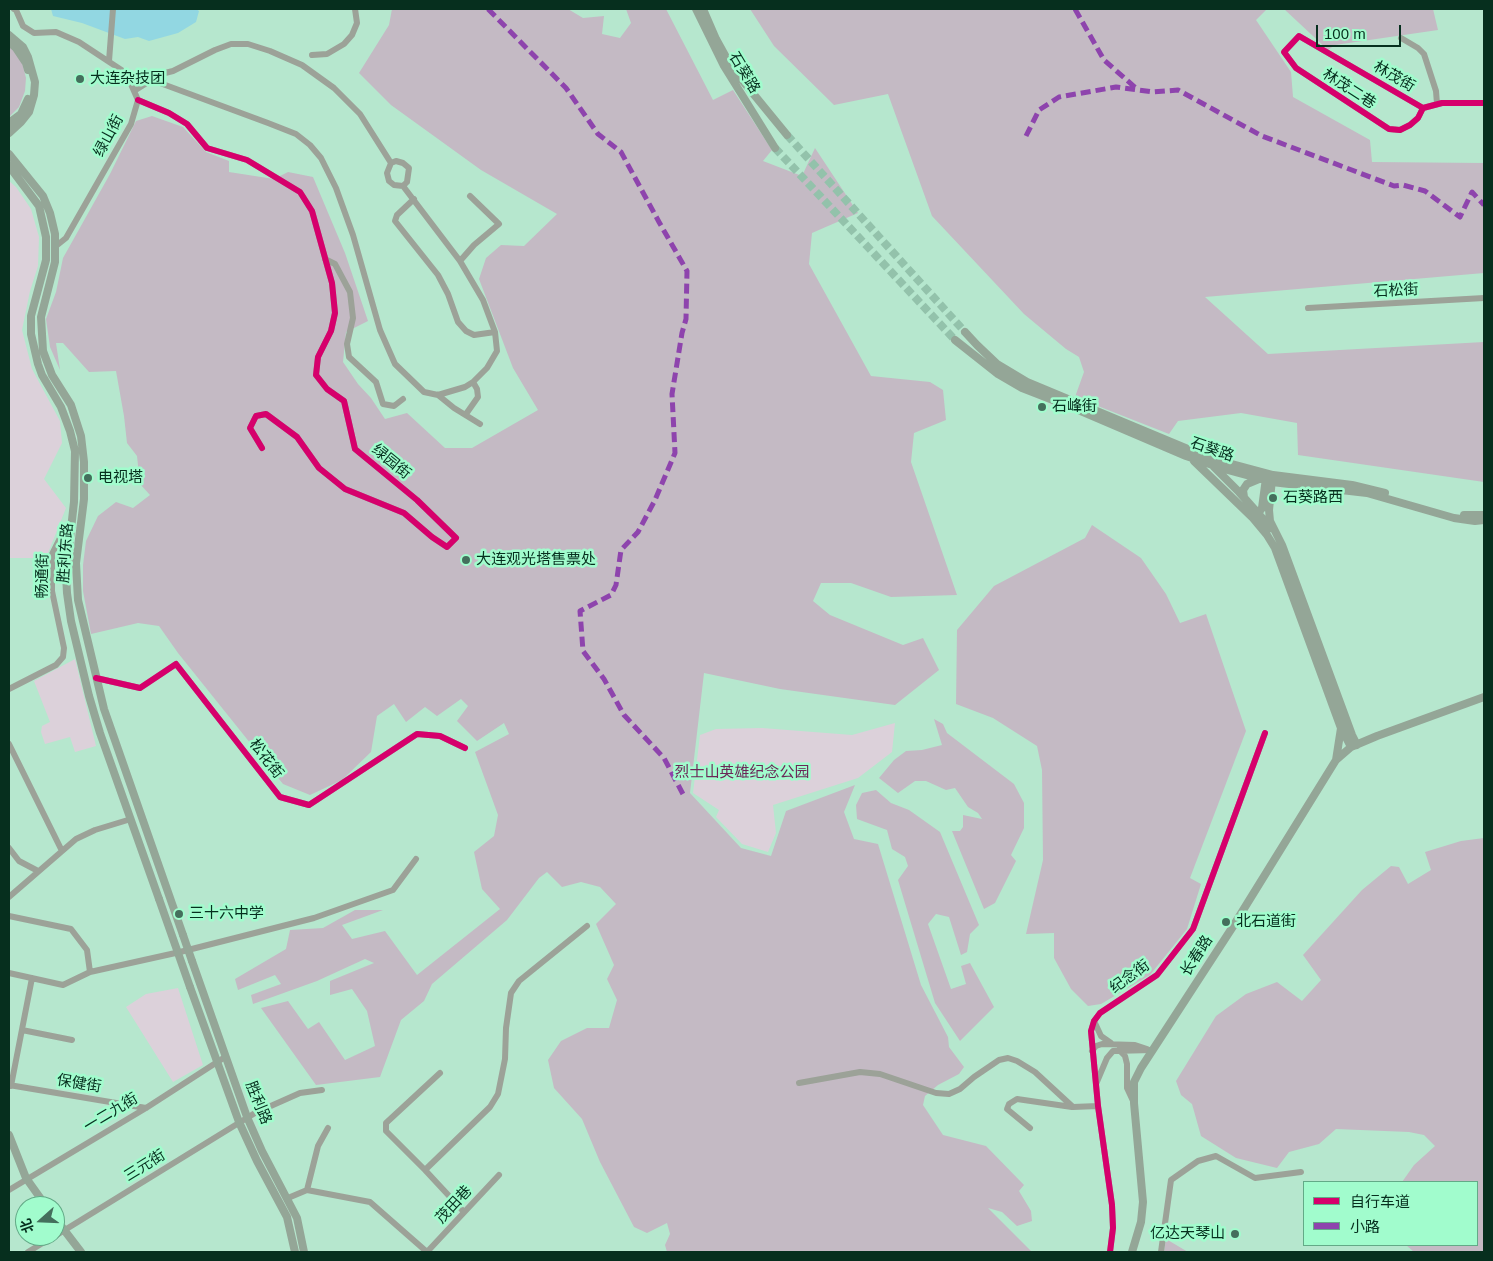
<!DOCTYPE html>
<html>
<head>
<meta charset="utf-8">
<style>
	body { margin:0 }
	#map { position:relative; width:1493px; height:1261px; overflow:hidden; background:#b6e7ce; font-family:Helvetica,"Noto Sans SC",sans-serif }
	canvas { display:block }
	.frame { position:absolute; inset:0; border:10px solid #062f1e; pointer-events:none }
	.legend { position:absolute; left:1303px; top:1181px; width:175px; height:65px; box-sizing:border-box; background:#a1fccd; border:1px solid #63aa87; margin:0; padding:6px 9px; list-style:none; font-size:15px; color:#062f1e }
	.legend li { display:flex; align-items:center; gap:10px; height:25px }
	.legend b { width:25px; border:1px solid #63aa87 }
	.north { position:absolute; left:15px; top:1196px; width:50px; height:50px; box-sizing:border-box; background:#a1fccd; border:1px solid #63aa87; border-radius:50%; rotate:250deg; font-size:14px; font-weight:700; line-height:20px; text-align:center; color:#062f1e }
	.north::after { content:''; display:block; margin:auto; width:18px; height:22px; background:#446f5c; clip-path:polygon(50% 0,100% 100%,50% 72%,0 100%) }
	.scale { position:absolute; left:1316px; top:25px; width:85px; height:22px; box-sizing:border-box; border:2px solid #062f1e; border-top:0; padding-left:6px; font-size:15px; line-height:18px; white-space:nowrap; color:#062f1e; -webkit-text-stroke:4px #a1fccd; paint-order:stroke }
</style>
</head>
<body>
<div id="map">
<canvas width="1493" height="1261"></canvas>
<div class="frame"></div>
<ul class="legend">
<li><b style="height:6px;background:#d6006c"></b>自行车道</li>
<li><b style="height:6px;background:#8e44ad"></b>小路</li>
</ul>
<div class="north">北</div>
<div class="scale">100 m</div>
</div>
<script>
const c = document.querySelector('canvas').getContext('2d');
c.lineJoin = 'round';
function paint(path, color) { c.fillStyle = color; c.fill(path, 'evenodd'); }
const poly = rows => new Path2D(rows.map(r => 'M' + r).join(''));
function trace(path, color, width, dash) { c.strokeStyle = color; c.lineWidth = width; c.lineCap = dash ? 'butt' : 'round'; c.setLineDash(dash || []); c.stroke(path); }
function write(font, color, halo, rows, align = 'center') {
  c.font = font + ' Helvetica,"Noto Sans SC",sans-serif'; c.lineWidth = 5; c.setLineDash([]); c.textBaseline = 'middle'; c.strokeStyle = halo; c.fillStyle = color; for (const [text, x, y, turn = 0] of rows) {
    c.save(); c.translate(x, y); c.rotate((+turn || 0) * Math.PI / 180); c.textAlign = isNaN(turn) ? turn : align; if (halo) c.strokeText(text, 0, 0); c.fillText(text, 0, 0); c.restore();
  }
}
const green = poly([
	[9,181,16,187,31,209,39,237,38,266,30,291,22,330,32,369,60,421,62,443,44,479,66,508,46,558,9,558],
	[75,659,96,746,75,752,70,737,45,744,41,732,42,726,50,722,34,681],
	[895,723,892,752,858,778,773,805,776,833,768,852,742,844,716,817,719,810,693,793,700,735,716,729,762,728,852,735],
	[178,988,203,1065,173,1082,126,1007,146,994]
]);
const forest = poly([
	[392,9,568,9,583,18,604,16,602,34,620,38,631,23,626,9,666,9,713,100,733,90,772,150,763,161,802,176,815,148,858,213,812,233,809,264,871,376,930,382,943,390,946,420,914,433,911,462,957,595,891,597,851,583,821,583,813,601,830,615,903,645,923,638,939,670,895,705,780,689,704,673,690,793,741,848,771,856,786,811,855,785,844,812,854,839,878,844,921,985,948,1037,949,1047,964,1067,959,1074,938,1085,925,1096,923,1105,943,1135,986,1146,1024,1185,1019,1191,1031,1211,1032,1221,1017,1226,1002,1212,988,1208,1032,1252,667,1252,665,1245,670,1234,667,1223,647,1233,634,1227,600,1162,582,1119,554,1088,548,1060,561,1041,587,1028,609,1028,617,1000,607,979,614,965,596,924,616,904,600,887,581,882,562,887,547,872,539,878,507,920,432,984,424,1001,401,1020,380,1077,316,1085,261,1008,288,1001,308,1029,319,1022,345,1060,375,1046,367,1011,352,989,330,995,330,981,374,963,365,959,317,981,253,1004,251,995,281,984,275,975,238,990,235,979,286,949,290,930,323,928,355,910,383,910,342,925,352,939,385,931,417,975,500,909,482,889,474,852,494,836,498,815,475,752,509,734,504,723,477,741,457,721,468,706,461,699,437,716,425,707,406,722,394,704,377,716,371,752,342,780,310,795,283,784,178,653,159,626,138,623,91,634,83,591,83,565,86,541,98,516,116,502,133,508,150,495,140,484,137,456,127,443,124,416,116,371,89,372,63,343,56,343,60,370,50,347,46,319,56,292,63,258,110,174,136,121,152,116,183,127,206,152,229,161,229,172,274,179,288,172,313,177,345,253,368,321,346,332,343,362,358,384,371,398,385,419,407,413,445,448,472,448,538,410,513,368,479,279,486,258,501,245,524,246,557,214,481,170,391,105,359,73,389,25],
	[750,9,1267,9,1256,20,1291,72,1293,97,1370,140,1372,162,1484,163,1484,273,1205,297,1268,354,1484,342,1484,482,1298,455,1297,423,1241,413,1178,421,1169,434,1075,397,1084,372,1079,357,1066,349,1024,314,932,216,888,94,834,105,774,46],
	[1284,9,1433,9,1438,30,1335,45,1328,50],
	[9,46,16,52,22,62,26,78,25,91,19,107,9,117],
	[1092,525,1141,558,1166,594,1180,623,1206,614,1246,731,1190,878,1201,884,1187,929,1150,975,1101,1004,1088,1006,1071,989,1054,958,1054,933,1026,934,1043,860,1042,770,1037,746,993,718,956,704,957,630,994,586,1085,538],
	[934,719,943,724,947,733,1014,784,1024,803,1024,828,1011,855,1016,861,995,903,984,909,952,831,960,831,963,827,963,815,982,819,978,813,968,807,955,788,946,790,926,781,915,781,898,793,879,778,894,760,906,751,922,750,942,745],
	[876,790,891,803,909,810,940,832,979,925,970,934,967,952,961,955,949,917,936,914,928,924,951,989,966,984,961,966,970,963,994,1007,960,1041,935,1003,898,880,908,866,905,857,892,849,887,830,857,819,856,805,862,793],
	[1484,838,1484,1252,1414,1252,1406,1245,1477,1245,1477,1182,1402,1182,1414,1165,1435,1146,1424,1135,1409,1132,1336,1129,1319,1144,1289,1152,1277,1168,1236,1158,1201,1136,1192,1104,1181,1095,1176,1081,1216,1016,1246,994,1277,982,1302,1001,1321,980,1303,955,1362,890,1391,866,1399,867,1408,884,1431,870,1425,852,1461,841],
	[1166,1239,1188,1252,1164,1252]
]);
const water = poly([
	[51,9,196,9,199,11,196,22,178,33,149,41,138,37,125,39,82,23,53,16]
]);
const majorTunnel = poly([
	[787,135,965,332],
	[775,148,955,340]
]);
const minor = poly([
	[14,9,16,10,23,26,34,33,56,32,79,42,126,73,138,100,131,124,66,238,56,246],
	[1401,38,1418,48,1424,54,1436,91,1437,104],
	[312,55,327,54,344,44,352,35,357,23,355,9],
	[109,61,113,9],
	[149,81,160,83,268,123,296,134,310,145,321,158,336,188,353,235,380,330,395,364,424,392,438,395,465,387,473,382,487,368,497,351,495,332,483,300,460,261,403,186,394,185,389,181,387,173,391,163,396,161,403,163,409,168,407,182,403,186],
	[134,91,161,74,173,71,215,50,231,44,248,44,270,51,302,65,334,88,360,114,391,163],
	[138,100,169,113,187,124,207,148,247,160,300,192,312,211,332,283,335,313,331,331,318,357,316,375,327,389,344,401,355,449,417,500,456,538,447,547,432,537,404,513,345,489,319,468,297,437,266,414,256,416,250,428,262,448],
	[1423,108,1418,118,1410,125,1400,130,1389,129,1296,68,1284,52,1299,36,1423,108,1442,103,1484,103],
	[414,199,397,215,395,221,438,275,448,294,458,322,466,331,474,335,495,332],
	[325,259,335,264,350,292,353,318,347,344,349,357,376,382,383,404,394,406,403,399],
	[460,261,474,245,499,224,470,196],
	[1308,308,1484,298],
	[438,395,454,408,480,424],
	[466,414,478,397,477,389,473,382],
	[96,678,140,688,176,664,280,797,309,805,417,734,440,736,465,748],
	[9,689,56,665,63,657,64,648,52,591,52,554,61,536,70,526],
	[9,744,62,851],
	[9,848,19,861,38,871],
	[9,897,76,839,95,830,131,819],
	[9,916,71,929,87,950,90,972],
	[9,973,63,985,90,972,180,952,314,918,393,890,416,859],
	[1094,1021,1101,1036,1111,1043],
	[22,1030,72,1040],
	[1119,1050,1125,1056,1127,1064,1127,1088,1134,1103],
	[1092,1051,1096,1046,1102,1044,1135,1045,1147,1049],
	[440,1073,386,1123,386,1131,425,1170,464,1212],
	[799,1083,860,1072,880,1074,936,1093,949,1094,960,1089,974,1077,999,1060,1008,1058,1017,1061,1035,1072,1073,1107,1098,1106],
	[1096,1084,1107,1058,1113,1051,1152,1050],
	[9,1085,146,1108],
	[11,1086,32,978],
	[1030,1128,1007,1109,1009,1104,1017,1099,1072,1107],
	[425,1170,490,1107,498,1094,505,1059,506,1028,511,993,519,981,587,926],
	[9,1190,146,1108,225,1057],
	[307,1190,318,1146,328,1128],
	[288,1198,307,1190,370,1202,427,1252],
	[55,1236,255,1113,300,1093,322,1090],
	[28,1252,54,1236],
	[427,1252,499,1175],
	[1110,1252,1113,1228,1112,1205,1098,1106,1091,1031,1094,1021,1100,1013,1157,975,1193,929,1265,733],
	[1161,1252,1171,1180,1198,1161,1216,1156,1255,1178,1301,1172]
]);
const major = poly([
	[696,9,724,66,775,148],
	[703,9,716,39,727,59,742,80,787,135],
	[9,35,23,47,28,57,35,82,34,95,29,112,21,122,9,133],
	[9,42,16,48,26,63,28,70],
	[9,123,21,114,28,99],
	[9,154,43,196,50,213,55,234,55,262,41,317,43,351,52,375,71,405,81,436,84,462,84,499,76,563,78,600,104,709,183,935],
	[9,166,39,206,46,237,46,260,31,316,31,334,38,364,42,375,61,407,70,431,75,451,74,502,66,574,67,593,71,621,89,696,100,733,159,899],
	[965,332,977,345,997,364,1027,382,1195,452,1217,460,1273,475,1352,485,1385,493],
	[955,340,998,374,1022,388,1076,409,1186,456,1224,469,1272,482,1367,493,1454,518,1475,521,1484,520],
	[1194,461,1252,517,1267,535,1275,548,1341,728,1351,747],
	[1214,467,1239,492,1271,528],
	[1272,479,1269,510,1270,521,1282,545,1352,735,1357,745],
	[1244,497,1243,490,1247,484,1259,479],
	[1257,512,1259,512,1262,508,1266,478],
	[1464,515,1484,515],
	[1336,760,1341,728],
	[192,961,247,1117,262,1151,297,1218,304,1252],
	[190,987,239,1122,257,1161,287,1217,295,1252],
	[9,1135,26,1178,46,1206],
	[55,1218,81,1252],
	[1132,1252,1141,1222,1143,1202,1134,1103,1134,1082,1141,1068,1232,928,1336,760,1351,747,1377,736,1484,697]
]);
const majorBridge = poly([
	[159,899,190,987],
	[183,935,192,961]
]);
const quiet = poly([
	[488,9,566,88,598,134,621,152,659,222,687,271,686,319,682,333,672,394,675,453,655,500,638,532,621,550,616,585,611,595,580,611,583,651,604,679,624,715,664,758,685,798],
	[1075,9,1104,60,1138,90],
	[1026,136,1039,110,1059,97,1116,87,1153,92,1178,90,1262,136,1394,186,1403,185,1425,191,1460,217,1472,192,1484,205]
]);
const cycleway = poly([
	[138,100,169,113,187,124,207,148,247,160,300,192,312,211,332,283,335,313,331,331,318,357,316,375,327,389,344,401,355,449,417,500,456,538,447,547,432,537,404,513,345,489,319,468,297,437,266,414,256,416,250,428,262,448],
	[1423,108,1418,118,1410,125,1400,130,1389,129,1296,68,1284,52,1299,36,1423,108,1442,103,1484,103],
	[96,678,140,688,176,664,280,797,309,805,417,734,440,736,465,748],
	[1110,1252,1113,1228,1112,1205,1098,1106,1091,1031,1094,1021,1100,1013,1157,975,1193,929,1265,733]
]);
const markers = [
	[80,79,5,"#446f5c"],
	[1042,407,5,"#446f5c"],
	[88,478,5,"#446f5c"],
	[1273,498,5,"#446f5c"],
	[466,560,5,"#446f5c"],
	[179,914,5,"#446f5c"],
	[1226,922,5,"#446f5c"],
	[1235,1234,5,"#446f5c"]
];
const streetNames = [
	["石葵路",744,73,59],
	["林茂街",1394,77,30],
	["林茂二巷",1349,89,33],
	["绿山街",109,136,-62],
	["石松街",1396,291,-3],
	["石葵路",1212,450,19],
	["绿园街",391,462,39],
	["胜利东路",66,553,-86],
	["畅通街",43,576,-89],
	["松花街",266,759,52],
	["长春路",1197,956,-57],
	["纪念街",1130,977,-36],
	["保健街",79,1084,9],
	["胜利路",258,1103,68],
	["一二九街",111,1113,-31],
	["三元街",145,1166,-32],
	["茂田巷",454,1205,-47]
];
const poiNames = [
	["大连杂技团",90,79],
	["石峰街",1052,407],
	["电视塔",98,478],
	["石葵路西",1283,498],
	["大连观光塔售票处",476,560],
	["三十六中学",189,914],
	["北石道街",1236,922],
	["亿达天琴山",1225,1234,"right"]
];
const parkNames = [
	["烈士山英雄纪念公园",742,773]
];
paint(green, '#dcd1da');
paint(forest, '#c4bac4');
paint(water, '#92d7e2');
trace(majorTunnel, '#93c2ab', 8, [8, 4]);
trace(minor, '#9ca298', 6);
trace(major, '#94a697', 8);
trace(majorBridge, '#94a697', 8);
trace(quiet, '#8e44ad', 5, [10, 5]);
trace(cycleway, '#d6006c', 6);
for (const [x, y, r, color] of markers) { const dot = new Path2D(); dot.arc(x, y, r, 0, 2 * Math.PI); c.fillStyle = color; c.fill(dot); trace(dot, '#a1fccd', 2); }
write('15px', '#062f1e', '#a1fccd', streetNames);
write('15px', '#062f1e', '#a1fccd', poiNames, 'left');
write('15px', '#6b2757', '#a1fccd', parkNames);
</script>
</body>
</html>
